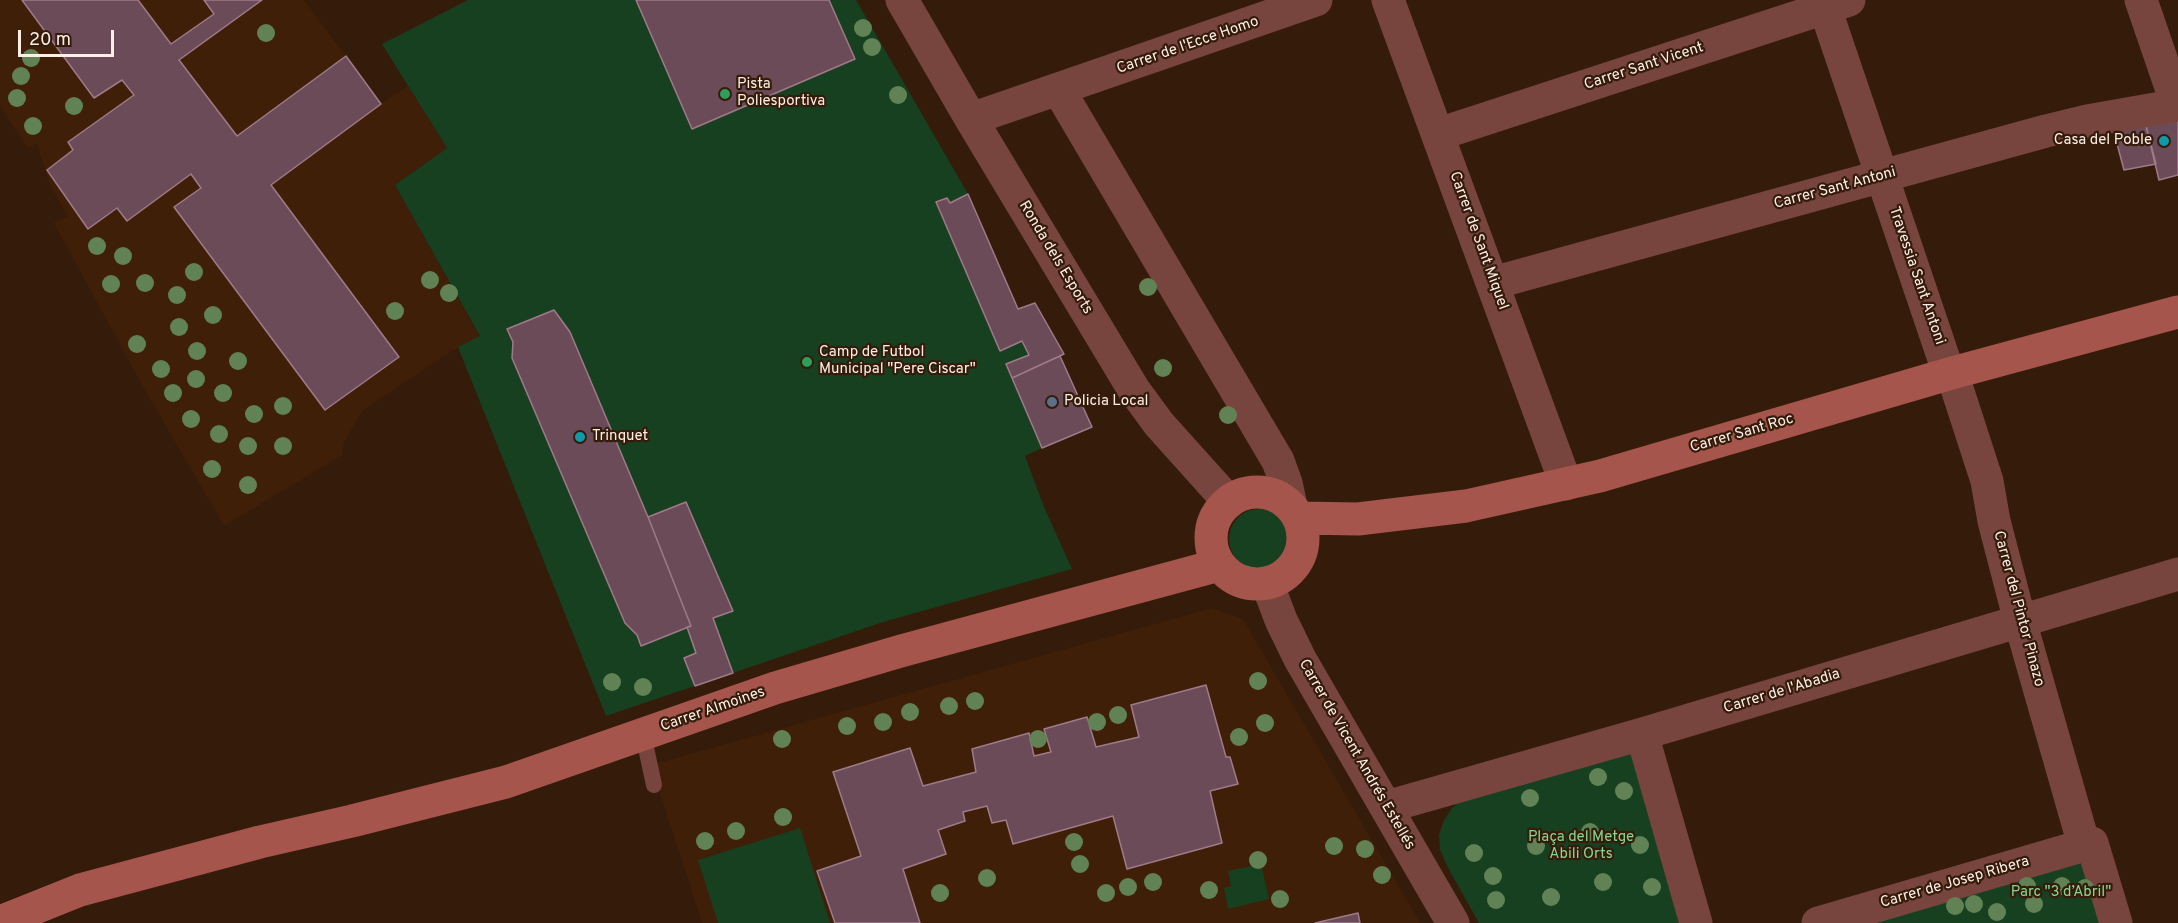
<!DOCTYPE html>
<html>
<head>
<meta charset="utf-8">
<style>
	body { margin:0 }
	#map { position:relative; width:2178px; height:923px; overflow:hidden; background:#351b0a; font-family:Overpass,sans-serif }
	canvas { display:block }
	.scale { position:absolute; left:18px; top:30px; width:96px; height:27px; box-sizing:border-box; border:3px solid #fdeee6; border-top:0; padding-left:8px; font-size:18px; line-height:21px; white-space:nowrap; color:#fdeee6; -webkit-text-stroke:4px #351b0a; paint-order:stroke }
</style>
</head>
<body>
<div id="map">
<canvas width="2178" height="923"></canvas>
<div class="scale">20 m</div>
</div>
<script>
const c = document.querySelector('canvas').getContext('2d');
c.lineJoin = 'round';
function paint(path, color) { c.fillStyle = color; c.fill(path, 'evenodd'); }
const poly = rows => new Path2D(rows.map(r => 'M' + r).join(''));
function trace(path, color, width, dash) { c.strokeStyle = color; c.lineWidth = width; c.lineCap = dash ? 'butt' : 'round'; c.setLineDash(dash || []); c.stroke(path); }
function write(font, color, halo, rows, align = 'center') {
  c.font = font + ' Overpass,sans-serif'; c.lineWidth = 4.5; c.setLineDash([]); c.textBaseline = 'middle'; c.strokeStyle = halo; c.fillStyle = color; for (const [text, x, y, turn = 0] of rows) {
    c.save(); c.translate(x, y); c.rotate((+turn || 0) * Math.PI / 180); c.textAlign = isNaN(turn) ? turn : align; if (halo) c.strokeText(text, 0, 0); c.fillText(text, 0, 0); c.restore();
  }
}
const built = poly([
	[0,0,304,0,381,103,408,86,447,148,395,185,480,337,458,347,363,410,344,442,342,455,224,526,137,376,54,223,68,216,49,183,37,143,28,148,0,106],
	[1212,608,1243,619,1420,923,702,923,651,765]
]);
const green = poly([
	[468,0,856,0,968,194,1018,309,1035,303,1064,354,1012,378,1042,448,1025,456,1044,507,1072,569,883,622,606,716,458,347,480,336,395,185,447,148,382,44],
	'1229 539a30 30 0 1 1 60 0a30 30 0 1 1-60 0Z',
	[1635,751,1685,923,1479,923,1447,866,1440,849,1439,835,1444,820,1453,807,1462,800],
	[800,828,830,923,718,923,698,860],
	[2085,854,2103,923,1864,923],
	[1261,864,1269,899,1228,909,1224,888,1231,886,1228,871]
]);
const building = poly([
	[22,0,138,0,171,44,214,14,204,0,262,0,179,60,237,136,346,56,381,104,271,185,399,357,325,410,174,207,201,188,191,174,127,221,117,208,88,229,47,170,73,150,68,142,134,95,122,80,94,98,22,0],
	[636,0,829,0,855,59,692,129,636,0],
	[2178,115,2178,175,2159,180,2144,118,2178,115],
	[2144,118,2156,164,2124,170,2112,125,2144,118],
	[968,194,1018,309,1035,303,1064,354,1012,378,1006,364,1029,355,1022,341,1000,351,936,202,947,198,950,203,968,194],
	[554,310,570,332,648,517,691,626,641,646,637,635,625,623,512,358,513,342,507,329,554,310],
	[1060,356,1092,427,1042,448,1012,378,1060,356],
	[686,502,733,611,713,618,733,673,695,686,684,658,696,653,687,627,691,626,648,517,686,502],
	[1206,685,1226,757,1230,757,1238,784,1210,791,1222,843,1127,869,1113,816,1013,844,1006,820,992,823,987,806,963,812,965,821,938,830,946,854,903,869,920,923,835,923,817,871,861,856,833,772,910,748,923,786,976,772,972,749,1029,733,1034,756,1051,752,1044,729,1087,717,1096,747,1139,737,1131,705,1206,685],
	[1358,913,1360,923,1315,923,1358,913]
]);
const lane = poly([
	[643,734,654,785]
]);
const street = poly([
	[902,0,971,119,1134,390,1159,424,1229,502],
	[1388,0,1566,484],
	[2141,0,2177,105],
	[1825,8,1949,374],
	[1059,90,1278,461,1286,483,1291,506],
	[971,119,1316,0],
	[1439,134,1849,0],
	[1493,283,2046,131,2087,121,2178,105],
	[1952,373,1987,481,1994,521,2020,621,2084,845],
	[1267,583,1281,620,1300,659,1453,923],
	[1642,734,1696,923],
	[1386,807,1642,734,2178,574],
	[1818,923,2092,843,2116,923]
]);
const secondary = poly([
	'1211 538a46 46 0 1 1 92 0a46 46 0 1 1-92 0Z',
	[1300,518,1358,519,1466,506,1600,476,1952,373,2178,312],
	[0,922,80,890,260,842,352,821,506,782,775,688,901,651,1219,565]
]);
const trees = [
	[863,28],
	[266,33],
	[872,47],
	[31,58],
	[21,76],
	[898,95],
	[17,98],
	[74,106],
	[33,126],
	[97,246],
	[123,256],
	[194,272],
	[430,280],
	[145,283],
	[111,284],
	[1148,287],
	[449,293],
	[177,295],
	[395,311],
	[213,315],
	[179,327],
	[137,344],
	[197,351],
	[238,361],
	[1163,368],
	[161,369],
	[196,379],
	[173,393],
	[223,393],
	[283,406],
	[254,414],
	[1228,415],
	[191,419],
	[219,434],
	[248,446],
	[283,446],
	[212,469],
	[248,485],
	[1258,681],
	[612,682],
	[643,687],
	[975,701],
	[949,706],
	[910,712],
	[1118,715],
	[883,722],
	[1097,722],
	[1265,723],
	[847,726],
	[1239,737],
	[782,739],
	[1038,739],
	[1598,777],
	[1624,791],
	[1530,798],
	[783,817],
	[736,831],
	[1590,832],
	[705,841],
	[1074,842],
	[1640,845],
	[1334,846],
	[1536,846],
	[1365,849],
	[1474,853],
	[1258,860],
	[1080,864],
	[1382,875],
	[1493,876],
	[987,878],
	[1153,882],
	[1603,882],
	[2027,886],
	[2062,886],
	[1128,887],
	[1652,887],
	[2085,888],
	[1209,890],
	[940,893],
	[1106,893],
	[1551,897],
	[1280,899],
	[1496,900],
	[1974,904],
	[2034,904],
	[1955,906],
	[1997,912]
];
const markers = [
	[725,94,6,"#2e9e5b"],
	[2164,141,6,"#0f9aa8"],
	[807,362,6,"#2e9e5b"],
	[1052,402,6,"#5c6f8a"],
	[580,437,6,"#0f9aa8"]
];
const streetNames = [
	["Carrer de l'Ecce Homo",1188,46,-19],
	["Carrer Sant Vicent",1644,67,-18],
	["Carrer Sant Antoni",1835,189,-15],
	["Carrer de Sant Miquel",1478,241,70],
	["Ronda dels Esports",1055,258,59],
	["Travessia Sant Antoni",1916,276,71],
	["Carrer Sant Roc",1742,434,-16],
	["Carrer del Pintor Pinazo",2018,609,75],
	["Carrer de l'Abadia",1782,692,-17],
	["Carrer Almoines",713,710,-19],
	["Carrer de Vicent Andrés Estellés",1356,755,60],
	["Carrer de Josep Ribera",1955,883,-16]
];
const poiNames = [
	["Pista",737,85],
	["Poliesportiva",737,102],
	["Casa del Poble",2152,141,"right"],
	["Camp de Futbol",819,353],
	["Municipal \"Pere Ciscar\"",819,370],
	["Policia Local",1064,402],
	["Trinquet",592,437]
];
const parkNames = [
	["Plaça del Metge",1581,838],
	["Abili Orts",1581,855],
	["Parc \"3 d’Abril\"",2061,893]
];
paint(built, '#3f1f08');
paint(green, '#174020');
paint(building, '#6c4b59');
trace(building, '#9f7a89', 1.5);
trace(lane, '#77453d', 16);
trace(street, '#77453d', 33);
trace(secondary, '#a5554b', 33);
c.fillStyle = '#608255';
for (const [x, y] of trees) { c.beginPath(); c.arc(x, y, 9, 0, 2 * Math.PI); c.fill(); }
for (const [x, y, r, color] of markers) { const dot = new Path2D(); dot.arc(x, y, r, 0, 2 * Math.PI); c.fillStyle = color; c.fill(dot); trace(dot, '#351b0a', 2); }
write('15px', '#fdeee6', '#351b0a', streetNames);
write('15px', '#fdeee6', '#351b0a', poiNames, 'left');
write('15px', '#84d792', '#351b0a', parkNames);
</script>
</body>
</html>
